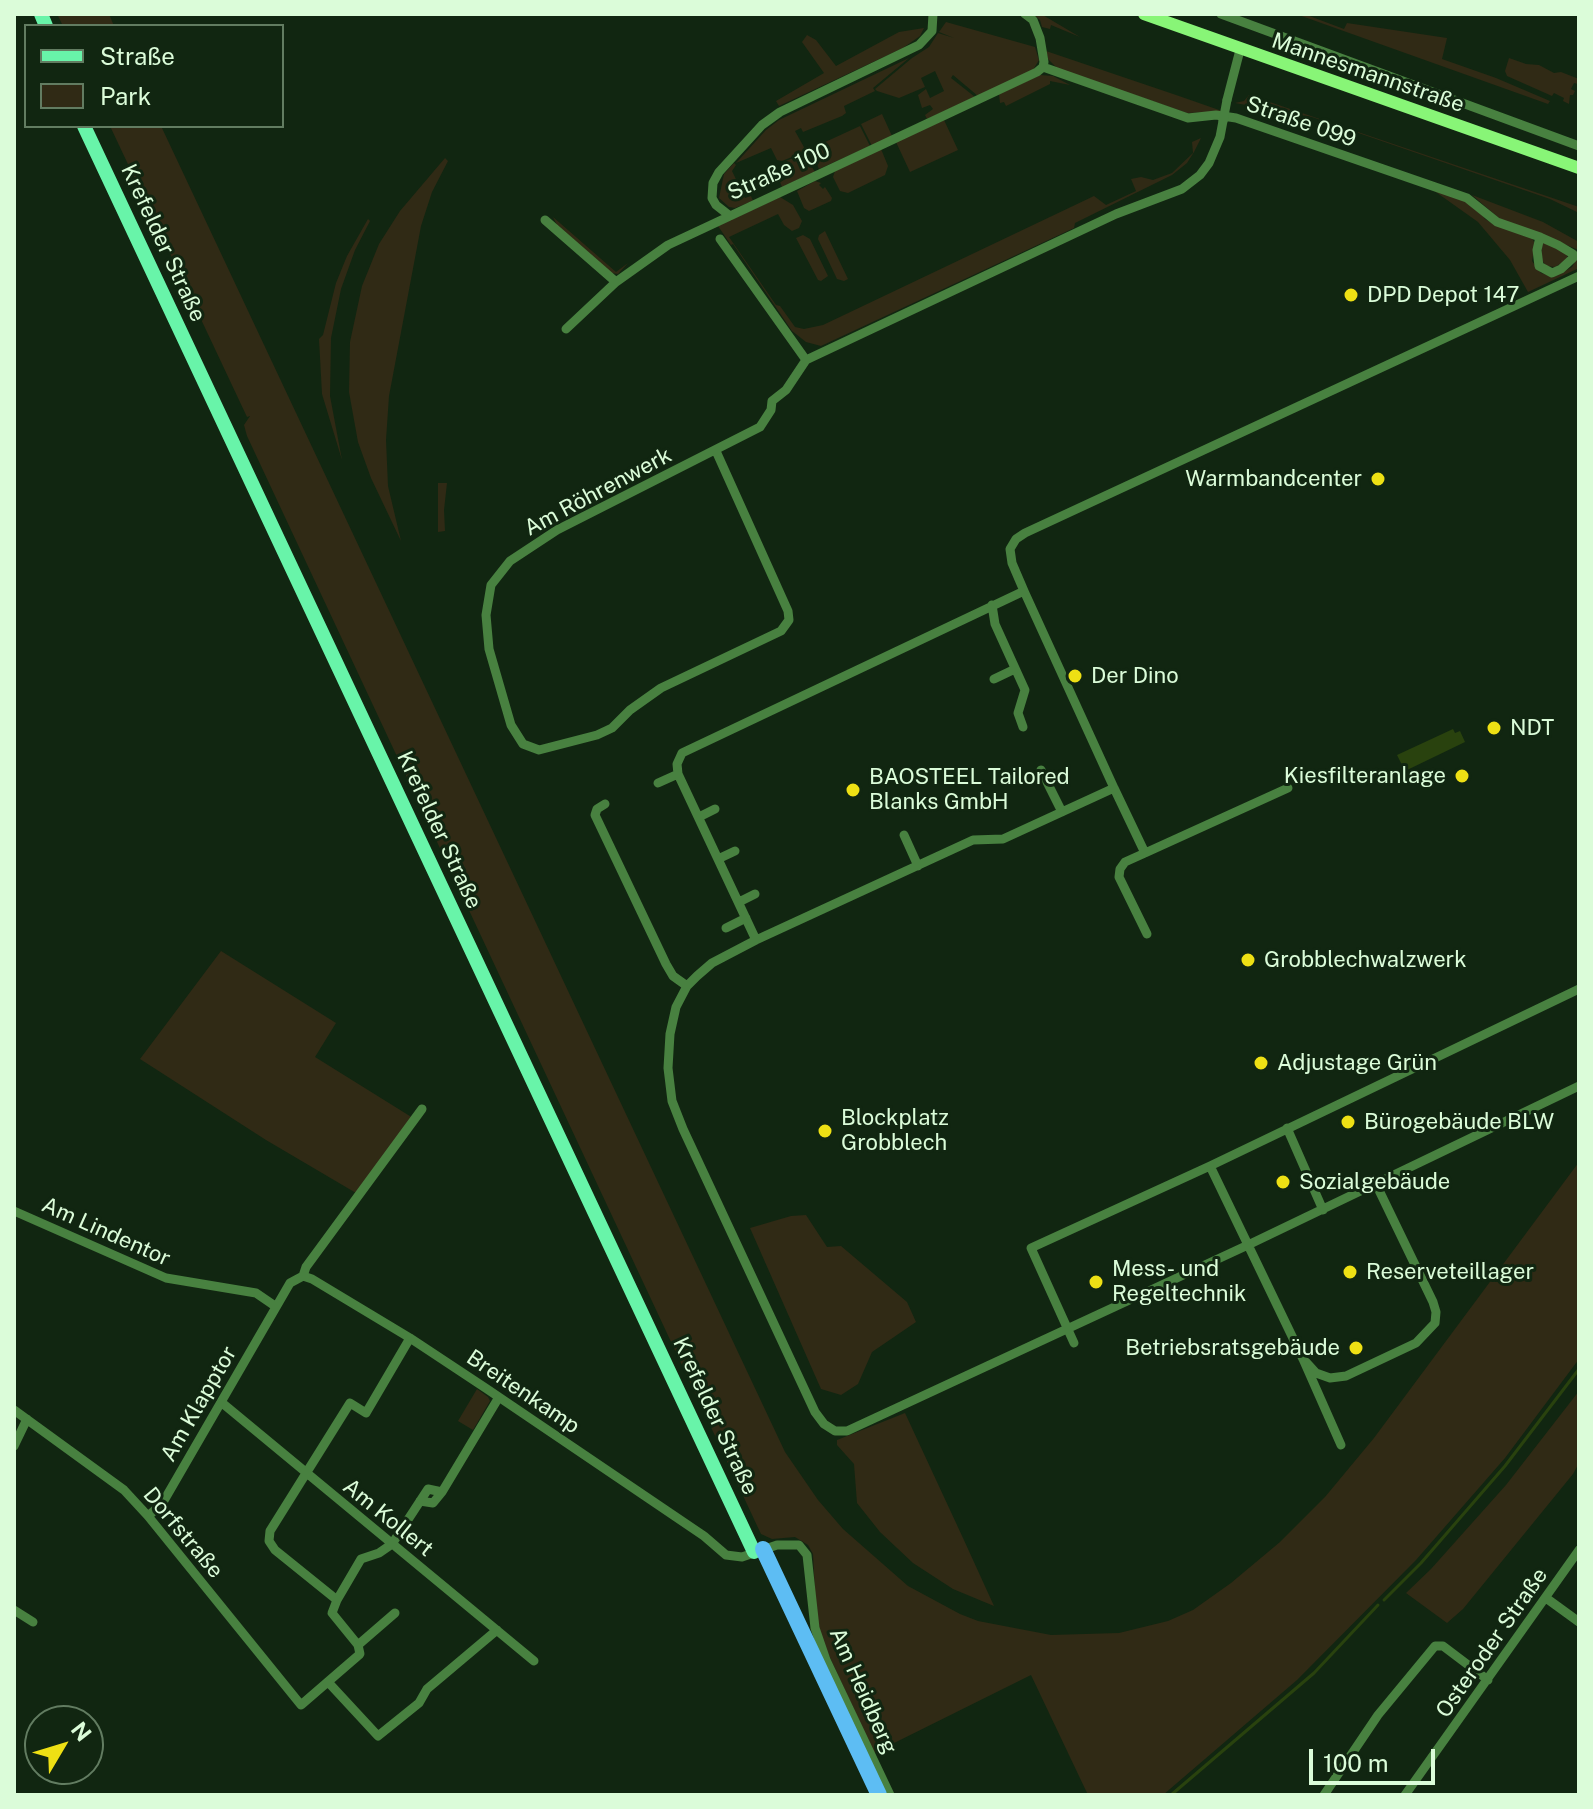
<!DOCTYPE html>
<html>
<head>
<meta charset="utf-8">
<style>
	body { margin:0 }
	#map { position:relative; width:1593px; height:1809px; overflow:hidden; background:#112611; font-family:"Public Sans",sans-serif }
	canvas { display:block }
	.frame { position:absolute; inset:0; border:16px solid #dbfcd9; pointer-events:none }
	.legend { position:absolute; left:24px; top:24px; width:260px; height:104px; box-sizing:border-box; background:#112611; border:2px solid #627c61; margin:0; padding:10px 14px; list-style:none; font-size:24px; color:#dbfcd9 }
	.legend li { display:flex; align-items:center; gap:16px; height:40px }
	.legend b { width:40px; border:2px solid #627c61 }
	.north { position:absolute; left:24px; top:1705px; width:80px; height:80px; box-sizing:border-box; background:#112611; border:2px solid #627c61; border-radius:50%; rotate:52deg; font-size:22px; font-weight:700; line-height:32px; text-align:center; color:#dbfcd9 }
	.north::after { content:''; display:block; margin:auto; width:28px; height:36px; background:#eee014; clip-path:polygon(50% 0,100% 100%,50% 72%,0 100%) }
	.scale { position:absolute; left:1309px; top:1749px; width:126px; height:36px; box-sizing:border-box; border:4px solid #dbfcd9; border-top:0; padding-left:10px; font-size:24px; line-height:28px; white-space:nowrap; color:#dbfcd9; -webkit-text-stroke:6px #112611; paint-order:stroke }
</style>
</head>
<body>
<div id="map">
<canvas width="1593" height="1809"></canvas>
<div class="frame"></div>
<ul class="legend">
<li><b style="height:10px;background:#68f4a9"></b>Straße</li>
<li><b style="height:22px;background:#302a15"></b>Park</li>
</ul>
<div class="north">N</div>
<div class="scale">100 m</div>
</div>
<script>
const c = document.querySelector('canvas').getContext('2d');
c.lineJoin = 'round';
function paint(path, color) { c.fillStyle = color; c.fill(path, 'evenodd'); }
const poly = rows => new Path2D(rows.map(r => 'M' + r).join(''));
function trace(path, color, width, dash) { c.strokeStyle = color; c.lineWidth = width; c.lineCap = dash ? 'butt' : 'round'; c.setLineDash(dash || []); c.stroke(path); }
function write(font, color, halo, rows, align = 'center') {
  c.font = font + ' "Public Sans",sans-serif'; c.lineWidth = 6; c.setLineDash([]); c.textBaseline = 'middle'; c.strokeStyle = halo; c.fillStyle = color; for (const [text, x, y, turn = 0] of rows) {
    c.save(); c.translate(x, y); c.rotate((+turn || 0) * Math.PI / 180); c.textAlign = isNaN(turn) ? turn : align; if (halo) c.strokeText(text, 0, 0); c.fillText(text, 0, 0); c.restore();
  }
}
const green = poly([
	[57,14,109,14,114,26,63,26],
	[1033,14,1041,14,1080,37,1051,25,1050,29,1042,27,1040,20],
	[1296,14,1304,14,1344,29,1347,23,1447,38,1442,59,1496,78,1550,101,1548,104],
	[946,22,1035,47,1039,60,1033,70,978,96,953,75,951,78,975,97,927,119,925,115,933,109,930,105,922,108,918,95,926,89,930,98,944,91,935,71,921,78,925,87,899,98,877,91,875,89,912,58,929,47,938,33,954,38,939,32],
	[924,28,920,36,903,48,779,106,776,101,824,73,802,42,807,35,816,40,836,66,899,32],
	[1046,51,1179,96,1242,118,1211,112,1187,113,1058,69,1048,59],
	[909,58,873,88,875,91,844,106,846,113,842,116,803,132,801,128,795,131,805,149,804,152,782,161,777,160,771,148,736,163,766,130,779,120],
	[1509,58,1526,64,1539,65,1554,73,1561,72,1579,79,1578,84,1574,83,1571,89,1575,91,1573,95,1570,95,1569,104,1563,101,1564,98,1554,93,1552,96,1507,76,1505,71],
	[1040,75,1053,76,1070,85,1050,81,1050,84,1006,106,1004,102,1000,103,999,94],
	[1249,95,1579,207,1579,213,1550,199,1312,117,1235,103,1244,101],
	[882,114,892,136,872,146,861,124],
	[944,120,958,150,910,172,896,142],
	[110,126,161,126,785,1452,818,1500,843,1529,908,1586,960,1614,978,1621,1051,1635,1119,1633,1168,1621,1193,1610,1231,1583,1280,1542,1325,1497,1374,1438,1579,1162,1579,1359,1505,1458,1416,1560,1297,1680,1163,1795,1088,1795,1031,1675,874,1753,821,1638,816,1612,813,1554,808,1545,795,1537,772,1539,761,1534,247,436,244,425,250,416,247,417],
	[860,126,870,146,819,169,810,149],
	[1201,138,1194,152,1187,163,1172,175,1075,223,1074,228,821,346,806,342,792,331,733,244,731,245,718,226,780,197,793,205,802,221,799,228,792,231,784,225,778,214,729,237,776,305,780,306,795,327,804,329,823,325,1094,196,1106,205,1136,191,1131,179,1141,177,1153,180,1172,173,1193,153,1192,142],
	[881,149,888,166,885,175,848,193,840,191,833,177,835,171],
	[804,154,815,172,782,187,780,182,786,179,780,166,783,162],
	[445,158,448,161,432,192,421,226,389,396,386,440,388,486,401,541,371,478,358,442,349,392,350,342,362,286,379,244,400,211],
	[734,163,736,165,732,171,745,198,751,196,753,201,735,208,729,207,719,198,724,174],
	[815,181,821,183,819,185,823,189,825,187,832,198,831,201,809,211,804,208,797,191],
	[1433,190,1465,201,1481,213,1485,219,1495,225,1532,238,1535,244,1532,261,1541,273,1551,276,1565,271,1572,267,1577,258,1579,268,1528,292,1510,260,1478,222],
	[1472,195,1543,222,1579,242,1579,250,1500,219],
	[553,217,616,272,628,263,618,274,611,273,557,225],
	[368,219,370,221,355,250,341,289,331,338,330,396,342,460,322,394,319,339,323,335,336,283,347,256],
	[825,231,848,279,844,281,837,279,818,239,819,235],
	[803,235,810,239,828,276,821,281,818,280,796,238],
	[1542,241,1566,252,1568,259,1555,267,1546,266,1541,259],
	[438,483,447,483,444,510,445,531,438,532],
	[221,951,336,1023,315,1057,413,1118,356,1193,266,1140,140,1059],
	[806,1215,827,1247,841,1246,907,1302,916,1322,872,1352,858,1384,841,1395,821,1389,750,1228,791,1216],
	[477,1389,488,1397,490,1401,473,1430,458,1421],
	[1579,1391,1579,1463,1573,1474,1463,1609,1447,1623,1406,1593,1431,1569,1506,1485],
	[905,1413,963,1538,994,1606,953,1589,913,1563,880,1532,857,1503,854,1464,837,1445,837,1440]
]);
const water = poly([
	[1453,729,1455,733,1460,731,1465,742,1405,771,1397,755]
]);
const stream = poly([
	[1384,1600,1421,1563,1505,1466,1579,1369],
	[1171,1795,1314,1673,1378,1605]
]);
const street = poly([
	[933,14,932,31,919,45,780,112,762,125,719,172,713,183,712,198,716,205,730,216,1037,72,1043,67,1044,62,1040,38,1033,20,1025,14],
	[1221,14,1579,146],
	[1043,67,1188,118,1216,115,1236,118,1467,198,1497,222,1540,237,1558,245,1573,254,1573,258,1561,269,1552,273,1539,266,1537,250,1540,237],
	[1227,100,1240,50],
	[545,220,616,282],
	[720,239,806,360],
	[566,329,616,282,668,245,730,216],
	[716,451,788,611,789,620,781,631,661,688,630,710,612,728,597,735,539,750,523,744,511,725,489,649,486,615,491,585,510,561,557,530,760,427,771,410,772,401,786,390,806,360,1116,214,1182,189,1200,175,1209,163,1220,137,1223,121],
	[1024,591,1114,788,1003,839,973,840,756,940,678,774,677,764,682,753,1024,591],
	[1024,591,1012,563,1010,549,1016,539,1025,533,1579,276],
	[992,605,995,624,1025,690,1018,713,1023,727],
	[994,679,1015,669],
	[1041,770,1062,812],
	[658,783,678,774],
	[1114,788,1145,853,1288,788],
	[605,804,597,809,595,815,666,964,673,976,687,986],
	[699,817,715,809],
	[904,835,918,866],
	[1145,853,1125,862,1120,869,1119,877,1147,934],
	[718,859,735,851],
	[739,902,755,894],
	[726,928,746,918],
	[756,940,712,963,697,976,687,986,676,1007,670,1034,668,1068,672,1101,683,1129,815,1412,824,1424,835,1431,847,1431,1248,1245,1579,1086],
	[1287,1128,1323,1210],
	[1210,1166,1303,1359,1341,1445],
	[14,1211,166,1278,256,1293,275,1306],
	[303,1276,306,1267,422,1109],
	[1074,1343,1031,1248,1210,1166,1579,989],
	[1306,1362,1316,1373,1330,1378,1346,1376,1416,1343,1435,1323,1436,1312,1433,1302,1376,1184],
	[221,1402,534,1661],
	[14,1410,124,1490,148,1516,301,1705,360,1654,358,1645,332,1613,337,1600,361,1559,379,1553,392,1544,428,1489,442,1492],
	[14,1446,27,1419],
	[420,1501,433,1503,442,1492,499,1397],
	[148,1516,162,1504,290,1283,303,1276,312,1279,410,1338,487,1389,704,1536,726,1555,742,1557,777,1545,799,1545,807,1555,815,1628,826,1660,890,1795],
	[1546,1598,1579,1622],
	[337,1600,275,1550,269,1541,270,1531,350,1403,366,1413,410,1338],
	[14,1610,33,1622],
	[358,1645,395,1613],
	[328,1682,378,1736,419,1703,427,1689,497,1630],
	[1324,1795,1378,1715,1435,1646,1443,1646,1488,1680],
	[1405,1795,1579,1550]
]);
const secondary = poly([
	[1144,14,1579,168]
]);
const primary = poly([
	[41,14,46,26],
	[84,126,754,1552]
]);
const highway = poly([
	[763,1549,879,1795]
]);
const streetBridge = poly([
	[1223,121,1227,100]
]);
const markers = [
	[1351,295,8,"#eee014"],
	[1378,479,8,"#eee014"],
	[1075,676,8,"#eee014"],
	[1494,728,8,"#eee014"],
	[1462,776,8,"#eee014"],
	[853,790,8,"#eee014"],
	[1248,960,8,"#eee014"],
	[1261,1063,8,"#eee014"],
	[1348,1122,8,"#eee014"],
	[825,1131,8,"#eee014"],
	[1283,1182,8,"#eee014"],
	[1350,1272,8,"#eee014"],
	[1096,1282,8,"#eee014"],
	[1356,1348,8,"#eee014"]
];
const streetNames = [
	["Mannesmannstraße",1368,73,19],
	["Straße 099",1301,122,19],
	["Straße 100",779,172,-24],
	["Krefelder Straße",163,243,65],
	["Am Röhrenwerk",598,492,-28],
	["Krefelder Straße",439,830,65],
	["Am Lindentor",106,1232,24],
	["Breitenkamp",523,1392,34],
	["Am Klapptor",199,1404,-60],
	["Krefelder Straße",715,1416,65],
	["Am Kollert",388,1518,39],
	["Dorfstraße",183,1533,50],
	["Osteroder Straße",1492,1643,-55],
	["Am Heidberg",863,1691,66]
];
const poiNames = [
	["DPD Depot 147",1367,295],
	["Warmbandcenter",1362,479,"right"],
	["Der Dino",1091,676],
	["NDT",1510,728],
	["Kiesfilteranlage",1446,776,"right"],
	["BAOSTEEL Tailored",869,777],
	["Blanks GmbH",869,802],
	["Grobblechwalzwerk",1264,960],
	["Adjustage Grün",1277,1063],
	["Blockplatz",841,1118],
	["Grobblech",841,1143],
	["Bürogebäude BLW",1364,1122],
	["Sozialgebäude",1299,1182],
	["Mess- und",1112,1269],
	["Regeltechnik",1112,1294],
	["Reserveteillager",1366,1272],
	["Betriebsratsgebäude",1340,1348,"right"]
];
paint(green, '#302a15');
paint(water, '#29420e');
trace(stream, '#29420e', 3);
trace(street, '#488140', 9);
trace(secondary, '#88f577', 12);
trace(primary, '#68f4a9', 14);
trace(highway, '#5dbdf3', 16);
trace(streetBridge, '#488140', 9);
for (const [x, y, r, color] of markers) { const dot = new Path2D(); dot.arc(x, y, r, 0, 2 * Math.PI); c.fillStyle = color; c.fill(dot); trace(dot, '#112611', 3); }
write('22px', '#dbfcd9', '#112611', streetNames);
write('22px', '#dbfcd9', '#112611', poiNames, 'left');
</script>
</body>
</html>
